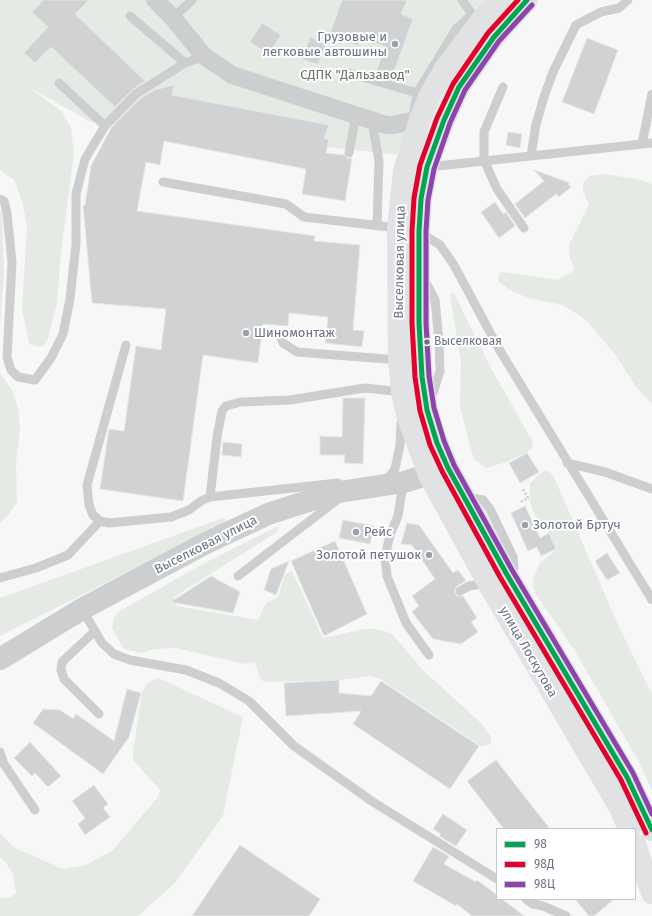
<!DOCTYPE html>
<html>
<head>
<meta charset="utf-8">
<style>
	body { margin:0 }
	#map { position:relative; width:652px; height:916px; overflow:hidden; background:#f7f7f7; font-family:"Fira Sans",sans-serif }
	canvas { display:block }
	.legend { position:absolute; left:496px; top:828px; width:140px; height:72px; box-sizing:border-box; background:#fff; border:1px solid #c3c7ce; margin:0; padding:5px 7px; list-style:none; font-size:12px; color:#6a7284 }
	.legend li { display:flex; align-items:center; gap:8px; height:20px }
	.legend b { width:20px; border:1px solid #c3c7ce }
</style>
</head>
<body>
<div id="map">
<canvas width="652" height="916"></canvas>
<ul class="legend">
<li><b style="height:5px;background:#00a651"></b>98</li>
<li><b style="height:5px;background:#e4002b"></b>98Д</li>
<li><b style="height:5px;background:#8e44ad"></b>98Ц</li>
</ul>
</div>
<script>
const c = document.querySelector('canvas').getContext('2d');
c.lineJoin = 'round';
function paint(path, color) { c.fillStyle = color; c.fill(path, 'evenodd'); }
const poly = rows => new Path2D(rows.map(r => 'M' + r).join(''));
function trace(path, color, width, dash) { c.strokeStyle = color; c.lineWidth = width; c.lineCap = dash ? 'butt' : 'round'; c.setLineDash(dash || []); c.stroke(path); }
function write(font, color, halo, rows, align = 'center') {
  c.font = font + ' "Fira Sans",sans-serif'; c.lineWidth = 4; c.setLineDash([]); c.textBaseline = 'middle'; c.strokeStyle = halo; c.fillStyle = color; for (const [text, x, y, turn = 0] of rows) {
    c.save(); c.translate(x, y); c.rotate((+turn || 0) * Math.PI / 180); c.textAlign = isNaN(turn) ? turn : align; if (halo) c.strokeText(text, 0, 0); c.fillText(text, 0, 0); c.restore();
  }
}
const green = poly([
	[0,0,495,0,401,155,91,122,29,87,62,112,71,128,74,153,61,252,57,303,48,339,43,346,37,347,29,343,22,309,27,227,23,204,14,180,0,170],
	[604,174,637,179,652,184,652,404,636,387,617,357,586,320,563,305,528,298,510,290,499,282,498,278,499,273,503,272,558,280,572,272,574,268,570,258,569,245,589,205,583,191,583,183,590,176],
	[0,211,2,214,4,274,0,326],
	[451,292,453,292,455,295,491,368,533,442,532,448,526,453,506,462,486,468,475,460,472,453,460,406,461,362,450,296],
	[0,373,12,390,18,408,20,429,16,463,17,502,9,514,0,523],
	[547,470,553,475,619,627,652,694,652,791,638,760,575,651,535,593,533,579,539,564,557,549,548,531,538,523,530,502,530,483,541,473],
	[223,518,226,519,225,523,0,636,0,598],
	[276,527,279,527,277,532,174,597,177,606,258,620,266,603,278,597,285,574,292,571,323,638,365,629,376,629,392,634,424,671,482,724,491,737,491,744,482,747,379,678,370,676,340,680,264,682,260,678,255,662,245,664,175,648,155,649,141,653,124,649,112,628,114,619,118,612,203,564],
	[158,678,243,717,223,816,175,883,138,916,0,916,0,898,10,898,16,893,13,874,6,863,0,858,0,833,13,847,63,869,86,865,112,851,158,797,160,790,133,760,133,752,142,693,147,683]
]);
const building = poly([
	[43,0,89,0,75,14,145,81,132,90,115,107,51,47,35,63,24,53,48,27,32,12,43,0],
	[342,0,407,0,401,14,413,19,392,77,376,71,386,47,361,37,358,46,329,36,342,0],
	[262,23,281,35,269,54,250,42,262,23],
	[310,37,326,44,318,65,302,59,310,37],
	[587,38,618,50,594,114,562,102,587,38],
	[174,85,172,95,329,125,324,138,329,140,326,153,344,155,348,159,352,158,345,201,302,194,306,169,164,141,160,165,146,162,137,211,315,236,314,241,360,245,353,330,364,331,362,347,325,343,328,317,289,313,288,326,263,324,258,363,203,355,183,501,100,489,109,429,124,431,136,346,161,350,166,309,92,303,83,205,85,205,91,166,111,128,140,99,154,90,174,85],
	[508,132,522,134,520,148,506,145,508,132],
	[534,170,570,183,568,184,571,187,559,197,556,194,525,218,515,204,544,181,534,170],
	[495,202,503,214,506,212,515,226,499,238,481,212,495,202],
	[343,398,365,398,363,464,344,463,345,455,320,455,320,436,342,437,343,398],
	[223,442,242,444,241,457,222,455,223,442],
	[527,453,539,472,520,483,509,463,527,453],
	[525,506,540,538,549,533,556,549,541,556,537,547,528,551,511,513,525,506],
	[343,520,374,526,370,544,339,538,343,520],
	[407,523,419,525,453,573,458,570,466,581,457,586,454,591,457,596,463,596,477,618,471,622,478,632,461,644,433,639,412,612,419,606,412,596,435,579,412,545,401,544,407,523],
	[335,541,367,614,324,636,291,561,335,541],
	[607,553,620,573,607,580,595,561,607,553],
	[289,561,276,595,264,590,271,569,289,561],
	[211,576,240,592,233,613,171,602,211,576],
	[339,680,339,693,371,696,381,681,479,746,450,789,353,724,361,711,286,716,284,683,339,680],
	[127,689,141,693,129,737,103,774,33,723,43,709,60,710,73,719,76,714,114,741,127,689],
	[30,742,61,776,48,787,35,773,32,776,14,758,30,742],
	[496,760,550,829,504,829,467,781,496,760],
	[94,785,108,804,103,808,110,817,85,835,78,824,85,818,72,801,94,785],
	[443,814,467,830,456,846,439,836,441,834,433,829,443,814],
	[240,845,320,899,309,916,192,916,240,845],
	[433,847,449,856,444,864,476,882,477,880,497,895,497,899,502,899,524,916,472,916,457,904,456,906,413,881,433,847],
	[575,899,614,899,594,916,589,916,575,899]
]);
const path = poly([
	[521,502,528,498,522,488]
]);
const service = poly([
	[462,0,475,18],
	[130,16,185,63],
	[173,18,192,0],
	[349,73,417,93],
	[59,83,105,126],
	[503,87,484,132,484,160,497,189,524,228],
	[413,117,417,93,456,29,472,15],
	[372,121,379,161,377,226],
	[642,144,652,94],
	[349,153,356,115],
	[531,156,536,124,544,97,553,72,576,25,601,12,619,8,628,0],
	[428,167,652,143],
	[163,182,286,204,304,217,398,228],
	[0,199,4,201,7,213,12,262,7,357,11,370,18,377,35,380,51,358,63,334,70,299,76,244,76,194,85,159,105,126,136,94,185,63,204,56],
	[421,233,440,245,454,265,499,349,652,600],
	[423,279,429,288,435,300,439,341,440,371,431,399],
	[280,335,283,343,297,352,399,360],
	[126,345,87,485,89,505,93,515,100,521,109,523,171,517,189,510,201,501,210,497,338,483],
	[567,463,605,472,652,489],
	[385,482,395,469,400,445,401,423,403,419],
	[403,483,398,516,390,535,385,557,387,576,406,623,429,655],
	[210,497,217,437,222,411,226,406,241,402,290,400,365,388,402,392],
	[466,497,483,500,490,509,513,557,514,568,507,572],
	[238,576,337,500],
	[0,578,36,568,68,555,100,521],
	[460,591,469,586,488,583],
	[82,609,102,643,114,654,130,660,186,670,219,683,249,701,294,746,373,802,497,879],
	[95,631,62,662,61,670,64,679,99,714],
	[0,752,4,764,35,810],
	[526,899,533,904,543,906,566,916]
]);
const minor = poly([
	[155,0,173,18,204,56,232,75,386,125,394,125,420,119]
]);
const tertiary = poly([
	[0,659,82,609,206,543,268,514,333,493,404,482,448,468]
]);
const primary = poly([
	[500,0,480,22,444,70,430,95,420,119,404,171,398,228,399,360,402,392,407,415,429,475,488,583,620,808,629,829],
	[527,0,494,37,459,87,444,120,427,167,421,199,419,231,419,323,422,377,427,410,437,443,448,468,506,573,627,777,652,830],
	[635,844,652,893]
]);
const bus1 = poly([
	[527,0,494,37,459,87,444,120,427,167,421,199,419,231,419,323,422,377,427,410,437,443,448,468,506,573,627,777,652,830]
]);
const bus2 = poly([
	[518,0,488,33,453,84,437,118,420,165,414,198,412,231,412,323,415,377,420,411,430,445,442,471,500,577,621,780,646,833]
]);
const bus3 = poly([
	[532,5,499,41,465,90,450,123,434,169,428,200,426,231,426,323,429,376,434,408,444,441,454,465,512,570,633,773,652,814]
]);
const markers = [
	[395,44,4,"#9ba1ac"],
	[246,333,4,"#9ba1ac"],
	[427,342,3.5,"#6a7284"],
	[525,525,4,"#9ba1ac"],
	[356,532,4,"#9ba1ac"],
	[429,555,4,"#9ba1ac"]
];
const busNames = [
	["Выселковая",434,342]
];
const poiNames = [
	["Грузовые и",387,37,"right"],
	["легковые автошины",387,52,"right"],
	["Шиномонтаж",254,333],
	["Золотой Бртуч",533,525],
	["Рейс",364,532],
	["Золотой петушок",421,555,"right"]
];
const parkNames = [
	["СДПК \"Дальзавод\"",355,75]
];
const streetNames = [
	["Выселковая улица",400,262,-89],
	["Выселковая улица",206,545,-27],
	["улица Лоскутова",528,652,60]
];
paint(green, '#e6eae5');
paint(building, '#d1d2d3');
trace(building, '#e6e6e6', 1);
trace(path, '#ccc', 2.5, [2, 2]);
trace(service, '#cdced0', 9);
trace(minor, '#cdced0', 18);
trace(tertiary, '#cdced0', 22);
trace(primary, '#e1e2e3', 22);
trace(bus1, '#00a651', 5);
trace(bus2, '#e4002b', 5);
trace(bus3, '#8e44ad', 5);
for (const [x, y, r, color] of markers) { const dot = new Path2D(); dot.arc(x, y, r, 0, 2 * Math.PI); c.fillStyle = color; c.fill(dot); trace(dot, '#fff', 1.5); }
write('12px', '#6a7284', '#fff', busNames, 'left');
write('13px', '#6a7284', '#fff', poiNames, 'left');
write('13px', '#647765', '#fff', parkNames);
write('13px', '#6a7284', '#fff', streetNames);
</script>
</body>
</html>
